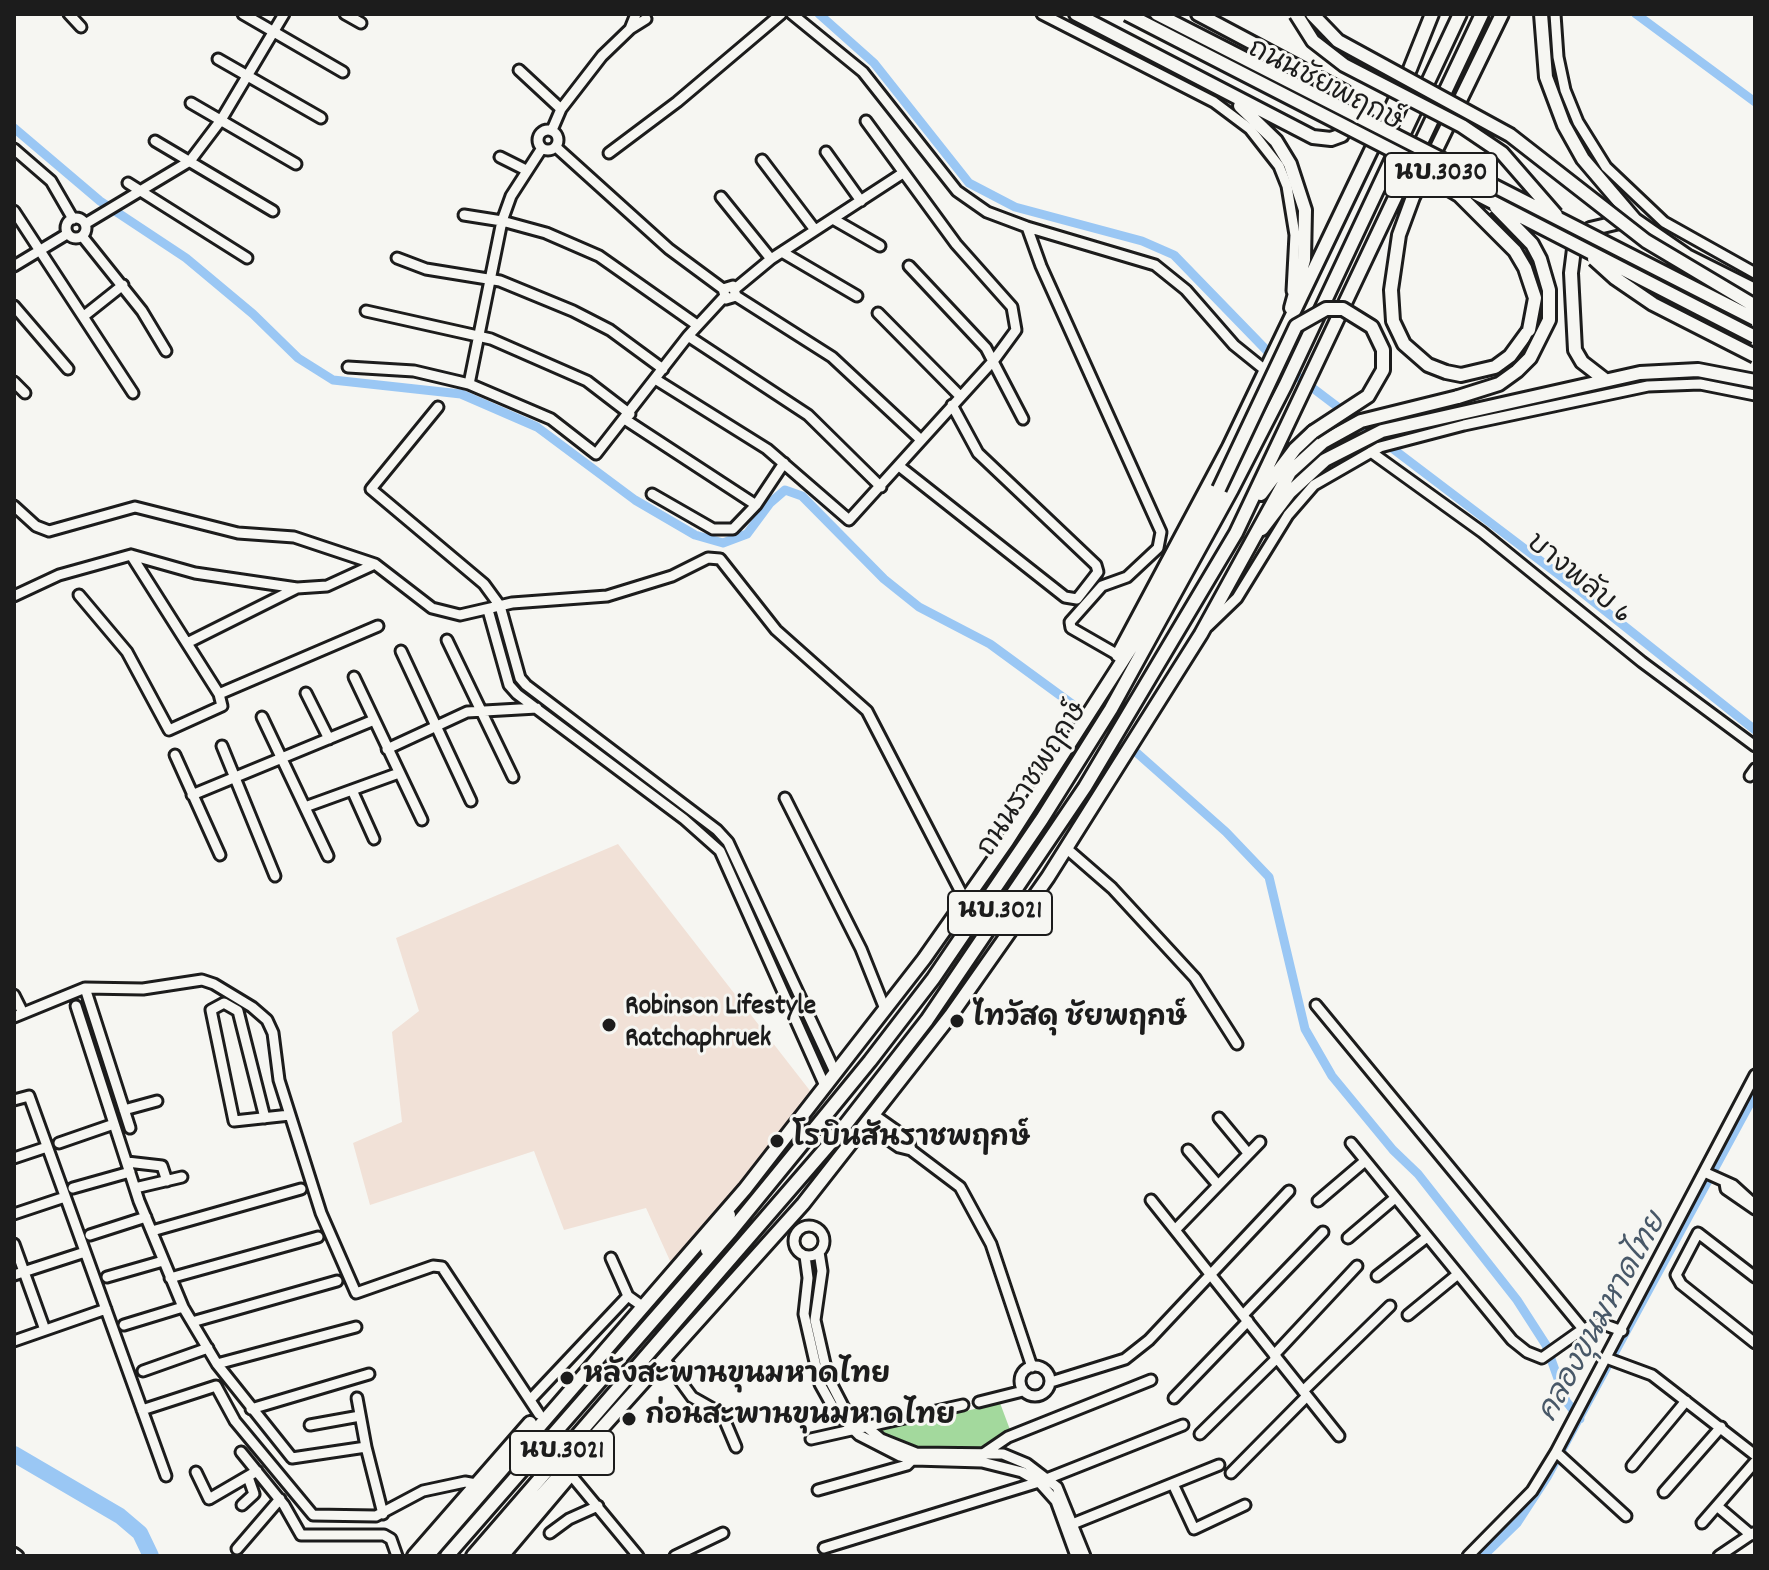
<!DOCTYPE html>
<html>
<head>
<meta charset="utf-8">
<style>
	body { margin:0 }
	#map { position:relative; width:1769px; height:1570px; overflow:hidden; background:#f6f6f2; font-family:Dekko,sans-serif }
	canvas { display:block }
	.frame { position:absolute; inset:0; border:16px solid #1c1c1c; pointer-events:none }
</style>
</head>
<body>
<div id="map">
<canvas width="1769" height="1570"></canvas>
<div class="frame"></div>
</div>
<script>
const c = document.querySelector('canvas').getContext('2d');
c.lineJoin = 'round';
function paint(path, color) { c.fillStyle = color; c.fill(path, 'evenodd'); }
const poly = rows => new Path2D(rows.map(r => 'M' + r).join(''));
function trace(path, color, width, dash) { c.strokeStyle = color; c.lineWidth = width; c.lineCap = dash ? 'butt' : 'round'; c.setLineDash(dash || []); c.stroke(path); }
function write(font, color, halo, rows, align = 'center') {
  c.font = font + ' Dekko,"Playpen Sans Thai",sans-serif'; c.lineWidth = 6; c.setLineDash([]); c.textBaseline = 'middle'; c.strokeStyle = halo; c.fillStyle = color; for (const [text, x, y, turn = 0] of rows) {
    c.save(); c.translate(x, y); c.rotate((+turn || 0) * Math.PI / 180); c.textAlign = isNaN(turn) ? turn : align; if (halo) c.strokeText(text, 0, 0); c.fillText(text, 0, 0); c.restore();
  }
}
const built = poly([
	[618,844,811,1092,744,1181,671,1263,646,1208,564,1230,534,1151,370,1205,353,1143,402,1122,392,1032,419,1011,396,938]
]);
const green = poly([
	[1000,1403,1012,1435,983,1454,916,1453,863,1427,963,1405,966,1411]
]);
const canal = poly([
	[819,14,874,63,969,183,1015,207,1142,241,1174,255,1275,359],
	[1636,14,1755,102],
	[14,128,100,201,186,258,253,314,298,358,333,380,461,394,537,427,635,500,695,535,723,543,747,534,770,503,785,490,802,496,884,579,919,607,990,644,1072,704],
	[1289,370,1579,590,1755,730],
	[1137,753,1226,832,1269,877,1305,1029,1332,1076,1393,1150,1418,1174,1517,1300,1546,1345,1566,1401,1580,1419],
	[1483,1556,1517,1523,1547,1477,1755,1094]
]);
const river = poly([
	[14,1454,120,1516,140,1533,151,1556]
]);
const minor = poly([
	[69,14,81,27],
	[243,14,343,72],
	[345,14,361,23],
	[792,14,863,72,957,191,987,212,1027,227,1155,265,1186,290,1234,345,1265,370],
	[1042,14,1214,102,1250,129,1279,166,1287,186,1295,235,1292,291],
	[1555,14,1558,57,1565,90,1578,122,1606,167,1664,222,1755,273],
	[630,29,636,14],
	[218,59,321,118],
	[519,70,561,109],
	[191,103,296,164],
	'538 140a10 10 0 1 1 20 0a10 10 0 1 1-20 0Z',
	[552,130,561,109,602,56,630,29,646,19],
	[155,141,273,211],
	[556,147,669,249,723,289,726,299,736,296,733,286,723,289],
	[14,149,51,181,73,219],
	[826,152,861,201],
	[609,153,677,102,781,14],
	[500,157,526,170],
	[762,160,815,230],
	[128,183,247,258],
	[721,197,771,259],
	[14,211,133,393],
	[464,215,502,221,546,233,599,256,697,325],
	'66 228a10 10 0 1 1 20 0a10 10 0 1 1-20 0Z',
	[833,219,880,246],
	[85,224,190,161,221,120,284,14],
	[1027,227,1041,266,1161,532,1158,548,1127,577,1102,586,1070,622,1071,628,1118,655],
	[82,236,142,311,166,351],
	[782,252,857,296],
	[397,258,426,269,500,281,573,311,610,330,663,369],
	[14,266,67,234],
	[909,266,986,348,1023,419],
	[736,288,771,259,903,173],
	[736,296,832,357,920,439],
	[14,306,68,369],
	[366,311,491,339,587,381,630,414],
	[878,313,960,396],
	[84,316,123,285],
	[688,336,808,415,881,487],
	[348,367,414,371,469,384,551,419,596,454,688,336,724,297],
	[655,379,767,449,849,520,994,360,1016,330,1012,307,956,244,866,121],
	[14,382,25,393],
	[469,384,502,221,511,196,542,148],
	[438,407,371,489,484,584,500,606,520,678,526,685,717,830,728,842,835,1072],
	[626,420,756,505],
	[1371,452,1482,532,1642,662,1755,746],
	[899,466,1065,597,1077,599,1098,572,1096,565,978,453,952,405],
	[652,494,713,529,733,529,756,505,784,463],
	[14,506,36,526,49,531,135,507,238,533,294,537,375,564,432,608,460,615,512,603,607,596,672,576,708,558,720,559,776,630,867,711,965,900],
	[131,555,219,694,378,626],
	[79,595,127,652,169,730,222,706,219,694],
	[14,596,59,575,131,555,195,573,297,588,327,586,375,564],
	[488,610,509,685,517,694,684,819,720,851,825,1086],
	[1208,626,1237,598,1288,515,1314,485,1380,447,1464,425,1648,386,1700,384,1755,395],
	[447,640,513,777],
	[189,642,297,588],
	[401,651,471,801],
	[354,677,422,820],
	[306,693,329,739],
	[262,717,328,856],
	[222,746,275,876],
	[387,749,467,712,537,708],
	[175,755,220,855],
	[1750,776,1755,769],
	[352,790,374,839],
	[192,795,374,720],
	[785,798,861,949,885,1009],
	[305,807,399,773],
	[1066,848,1112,888,1195,978,1237,1044],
	[85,988,130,1128],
	[14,995,23,1013],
	[1316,1005,1583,1329,1600,1323,1622,1331],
	[76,1006,139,1201,183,1307,217,1364,292,1458,366,1447,383,1514],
	[14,1017,85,988,143,989,202,980,214,984,252,1007,267,1020,273,1033,279,1080,321,1213,356,1293,433,1266,442,1267,539,1414],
	[14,1100,29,1096,166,1476],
	[124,1110,157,1101],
	[265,1118,238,1011,224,1003,211,1010,234,1121,290,1115],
	[1219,1118,1248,1153],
	[867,1125,899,1147,911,1150,908,1139,874,1115],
	[59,1143,114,1124],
	[1351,1143,1512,1340,1527,1352,1542,1358,1583,1329],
	[911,1150,960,1187,991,1244,1032,1367],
	[1188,1150,1218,1185],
	[14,1158,47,1147],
	[127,1162,162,1166,167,1181],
	[1704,1172,1733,1185,1755,1205],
	[1725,1183,1726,1189,1755,1209],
	[73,1188,130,1172],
	[135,1188,182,1177],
	[1151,1200,1339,1436],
	[1318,1201,1365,1161],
	[14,1214,65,1197],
	'794 1241a15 15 0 1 1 30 0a15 15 0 1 1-30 0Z',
	[1175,1230,1260,1142],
	[152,1231,301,1189],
	[90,1235,146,1217],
	[1348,1238,1395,1198],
	[14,1244,45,1330],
	[819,1252,822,1271,815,1320,828,1377,844,1408,881,1439,916,1453,1003,1454,1027,1464,1057,1487,1085,1556],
	[805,1256,808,1278,804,1314,820,1384,835,1411,859,1435,900,1456,914,1460,982,1462,1022,1472,1039,1482,1056,1501,1076,1556],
	[611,1258,628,1296],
	[14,1275,85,1252],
	[1377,1276,1427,1237],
	[107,1277,163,1261],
	[1755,1277,1698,1233,1676,1275,1681,1284,1755,1343],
	[170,1278,318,1237],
	[1243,1315,1323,1232],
	[1408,1315,1458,1274],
	[192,1322,337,1281],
	[124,1325,183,1307],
	[14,1341,106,1309],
	[1274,1355,1357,1266],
	[1606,1358,1652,1375,1755,1455],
	[665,1360,692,1397,722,1414,736,1447],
	[217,1364,356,1327],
	'1020 1381a15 15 0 1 1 30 0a15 15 0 1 1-30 0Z',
	[143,1371,208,1348],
	[1051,1382,1125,1359,1149,1340,1289,1191],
	[1303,1391,1390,1306],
	[357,1398,366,1447],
	[1174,1398,1248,1321],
	[530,1400,628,1296,642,1306],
	[979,1402,1023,1391],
	[251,1409,369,1374],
	[142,1410,216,1386,235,1421,313,1515,376,1516,423,1491,465,1482,476,1484],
	[310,1425,360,1416],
	[1200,1434,1277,1358],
	[811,1439,963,1405],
	[241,1452,284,1505,301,1535,384,1535,391,1539,397,1556],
	[1556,1452,1626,1516],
	[983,1454,1008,1437,1151,1380],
	[1632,1466,1686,1401],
	[196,1472,209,1499,257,1471],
	[1231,1473,1307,1396],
	[571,1475,638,1556],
	[1173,1484,1194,1529,1245,1505],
	[818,1490,907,1465,915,1457],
	[1664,1492,1721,1427],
	[242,1505,254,1494,248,1477],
	[1717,1506,1751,1535],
	[1702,1523,1755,1462],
	[1070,1525,1219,1465],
	[550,1533,569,1519,598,1506],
	[824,1548,1039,1482,1183,1425],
	[237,1549,280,1499],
	[14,1553,18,1556],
	[675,1556,723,1533],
	[1468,1556,1532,1491,1556,1452,1755,1075],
	[1719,1556,1753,1533]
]);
const major = poly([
	[1076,14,1313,137,1331,139,1342,135,1351,111,1345,92,1198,14],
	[1502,14,1413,197,1399,235,1391,290,1393,321,1404,344,1428,365,1446,372,1461,375,1495,367,1510,356,1529,330],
	[1541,14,1546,77,1564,125,1583,159,1635,220,1687,256,1755,290],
	[1240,106,1276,141,1290,164,1305,210,1304,260,1291,308],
	[1604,379,1582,362,1575,350,1571,273,1574,249,1590,229,1628,220],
	[1261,494,1295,449,1313,432],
	[1262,529,1290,492,1325,460,1382,431,1640,373,1698,370,1755,381],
	[1118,655,1229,447,1410,69,1432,14],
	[707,1250,729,1215],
	[414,1556,530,1423],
	[427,1556,745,1189,924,959,1007,841,1134,643,1219,489],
	[447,1556,731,1231,870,1061,933,979,1042,819,1111,709,1232,489,1285,386,1460,14],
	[473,1556,839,1133,927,1020,1085,787,1236,533,1482,14],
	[487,1556,803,1204,951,1015,1048,877,1201,634,1290,472,1323,442,1361,421,1458,397],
	[502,1556,578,1466]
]);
const majorBridge = poly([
	[1127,14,1755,337],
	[1157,14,1755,319],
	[1296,14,1313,41,1344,65,1462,126,1502,153,1556,215],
	[1312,14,1338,41,1510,135,1646,241,1755,306],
	[1427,176,1459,195,1515,251,1525,268,1535,298,1529,330],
	[1594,259,1615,278,1653,304,1755,356],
	[1458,397,1499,384,1517,371,1530,358,1549,320,1549,290,1540,259,1532,244,1496,207],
	[1219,489,1296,326,1326,309,1343,309,1372,327,1383,350,1383,370,1368,396,1313,432]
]);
const markers = [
	[957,1021,8,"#1c1c1c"],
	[609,1025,8,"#1c1c1c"],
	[777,1141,8,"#1c1c1c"],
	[567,1378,8,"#1c1c1c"],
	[629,1419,8,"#1c1c1c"]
];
const shields = [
	[1441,175,112],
	[1000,913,104],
	[562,1453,104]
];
const shieldNames = [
	["นบ.3030",1441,175],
	["นบ.3021",1000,913],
	["นบ.3021",562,1453]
];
const streetNames = [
	["ถนนชัยพฤกษ์",1324,88,27],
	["บางพลับ 6",1577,581,39],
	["ถนนราชพฤกษ์",1035,781,-57]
];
const poiNames = [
	["Robinson Lifestyle",625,1009],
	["Ratchaphruek",625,1041],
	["ไทวัสดุ ชัยพฤกษ์",973,1021],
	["โรบินสันราชพฤกษ์",793,1141],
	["หลังสะพานขุนมหาดไทย",583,1378],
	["ก่อนสะพานขุนมหาดไทย",645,1419]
];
const waterNames = [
	["คลองขุนมหาดไทย",1605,1319,-61]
];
paint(built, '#f1e1d7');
paint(green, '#a3d99d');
trace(canal, '#9ac7f4', 9);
trace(river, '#9ac7f4', 16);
trace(minor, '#1c1c1c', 15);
trace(major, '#1c1c1c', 18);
trace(minor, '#f6f6f2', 9);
trace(major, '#f6f6f2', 12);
trace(majorBridge, '#1c1c1c', 18, []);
trace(majorBridge, '#f6f6f2', 12);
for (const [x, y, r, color] of markers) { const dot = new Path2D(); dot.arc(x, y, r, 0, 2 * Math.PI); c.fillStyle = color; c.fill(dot); trace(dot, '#f6f6f2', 3); }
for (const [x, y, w] of shields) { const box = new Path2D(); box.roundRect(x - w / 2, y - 22, w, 44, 6); c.fillStyle = '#f6f6f2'; c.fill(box); trace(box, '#1c1c1c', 2); }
write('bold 26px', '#1c1c1c', null, shieldNames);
write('28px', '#1c1c1c', '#f6f6f2', streetNames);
write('bold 28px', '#1c1c1c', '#f6f6f2', poiNames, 'left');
write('italic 30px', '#485868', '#f6f6f2', waterNames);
</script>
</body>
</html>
